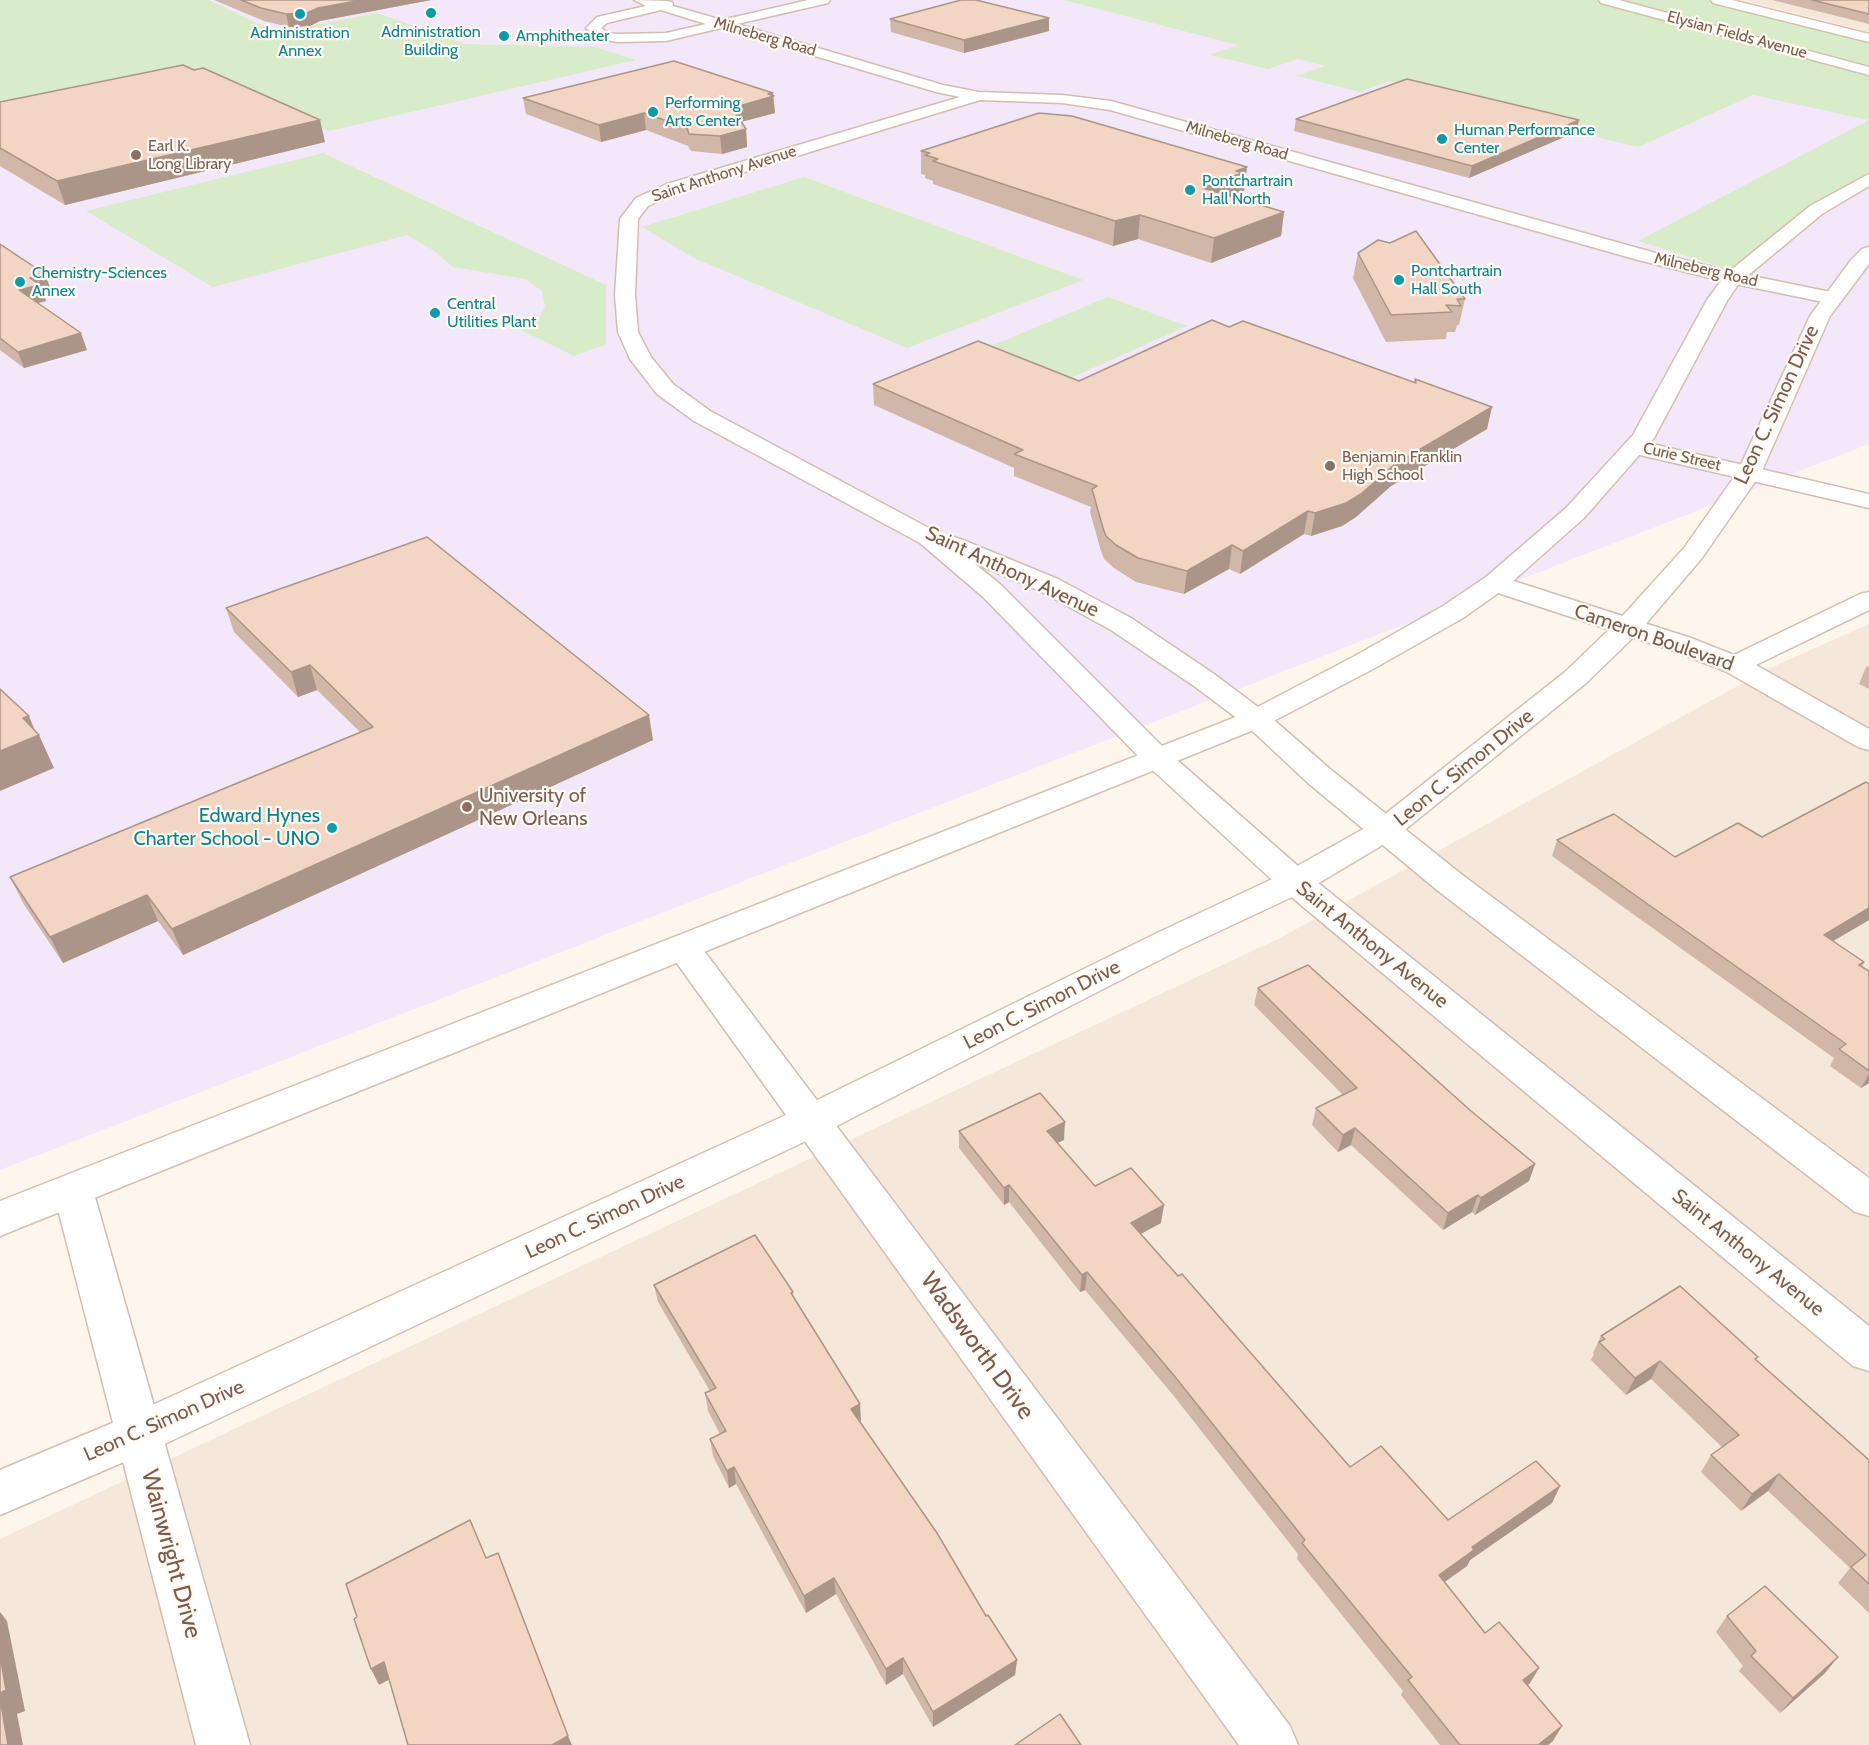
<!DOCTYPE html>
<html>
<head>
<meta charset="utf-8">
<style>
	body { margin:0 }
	canvas { display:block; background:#fdf6ec }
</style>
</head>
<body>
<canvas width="1869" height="1745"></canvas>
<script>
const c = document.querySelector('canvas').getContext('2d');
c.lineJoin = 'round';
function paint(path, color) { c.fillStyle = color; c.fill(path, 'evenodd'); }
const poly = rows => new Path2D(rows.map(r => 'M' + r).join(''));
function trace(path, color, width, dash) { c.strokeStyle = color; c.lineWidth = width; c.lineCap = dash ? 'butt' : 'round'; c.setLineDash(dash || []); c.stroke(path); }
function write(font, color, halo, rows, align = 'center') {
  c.font = font + ' Cabin,sans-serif'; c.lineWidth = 4.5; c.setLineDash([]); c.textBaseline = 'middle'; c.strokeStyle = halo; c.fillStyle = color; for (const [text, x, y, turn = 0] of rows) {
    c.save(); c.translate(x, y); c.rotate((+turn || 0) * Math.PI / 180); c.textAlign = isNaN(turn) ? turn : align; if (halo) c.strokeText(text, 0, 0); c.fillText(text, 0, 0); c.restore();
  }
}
const residential = poly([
	[1742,0,1869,0,1869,32],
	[1869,624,1869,1745,0,1745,0,1539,1280,938,1772,667]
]);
const education = poly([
	[0,0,1582,0,1869,80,1869,444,0,1170]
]);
const green = poly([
	[0,0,209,0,276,32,377,13,465,44,595,47,636,60,329,131,197,73,0,115],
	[1063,0,1717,0,1869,38,1869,179,1742,270,1718,266,1638,241,1869,120,1753,95,1638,147,1405,90,1389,81,1360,92,1297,76,1325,66,1298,59,1268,69,1209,55,1238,45],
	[323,153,606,285,606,344,574,356,521,330,539,319,545,306,542,291,525,279,453,267,433,250,407,235,213,287,86,211],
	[804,177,1083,280,907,348,694,258,642,227],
	[1108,297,1187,326,1053,386,974,353]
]);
const street = poly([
	[634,0,667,1,672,2,673,6,722,20,808,0,830,0,828,3,737,24,943,85,979,92,1062,95,1111,101,1652,252,1733,272,1840,294,1843,298,1840,302,1833,304,1726,282,1638,260,1110,110,1062,103,980,100,679,192,648,206,638,219,635,295,638,332,651,357,673,384,710,411,938,533,946,539,954,537,963,540,1058,579,1131,618,1214,674,1266,713,1330,769,1461,874,1869,1178,1869,1216,1855,1212,1437,890,1308,783,1246,725,1194,686,1111,630,1040,591,974,563,1001,585,1168,752,1307,874,1869,1326,1869,1371,1853,1366,1283,890,1146,764,983,597,920,543,694,421,657,394,630,359,618,332,615,295,620,219,636,198,667,184,960,97,936,92,721,28,666,41,618,42,599,39,586,28,597,17,646,6,634,0],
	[661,10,706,24,666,33,618,34,608,33,601,28,607,23,661,10],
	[1635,440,1869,494,1869,508,1627,452,1623,447,1627,442,1635,440],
	[1495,575,1691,638,1734,655,1860,594,1869,592,1869,610,1756,665,1869,729,1869,750,1858,747,1725,671,1671,650,1486,589,1482,583,1486,577,1495,575],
	[683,935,695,939,1290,1726,1298,1745,1239,1745,671,955,666,947,671,939,683,935],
	[73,1174,87,1179,93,1190,250,1745,196,1745,53,1190,59,1179,73,1174]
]);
const secondary = poly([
	[1599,0,1619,0,1869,67,1869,75,1601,3,1599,0],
	[1711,0,1732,0,1869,34,1869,42,1713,3,1711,0],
	[1869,174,1869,186,1822,214,1740,282,1727,301,1654,438,1584,518,1504,589,1463,618,1373,669,1266,725,0,1236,0,1201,1246,713,1353,657,1443,606,1486,577,1566,508,1633,435,1707,300,1726,274,1810,206,1869,174],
	[1869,247,1869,264,1830,316,1761,473,1702,558,1638,633,1585,684,1396,837,1307,890,1181,949,825,1132,154,1449,0,1515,0,1470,122,1419,797,1110,1157,933,1283,874,1374,823,1565,672,1618,621,1684,548,1737,473,1810,316,1851,260,1862,249,1869,247]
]);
const wall = poly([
	[214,0,431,0,320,21,310,26,289,27,264,21],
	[1772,0,1869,0,1869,24],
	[1049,18,1049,31,964,53,891,32,890,19],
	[773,96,775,113,741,122,746,129,747,147,722,154,691,151,688,146,646,130,601,142,526,114,523,98],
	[0,102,325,142,65,205,0,166],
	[1296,119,1579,120,1576,132,1469,178,1294,131],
	[921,151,1247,167,1244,191,1239,193,1239,196,1236,197,1284,212,1281,236,1211,263,1138,239,1113,246,933,184,933,181,925,178,925,175,921,174],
	[0,244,51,290,43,292,46,301,37,303,87,350,24,368,0,350],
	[1358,253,1465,299,1459,325,1457,325,1455,332,1447,332,1446,339,1386,342,1353,278],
	[1229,327,1414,382,1415,379,1487,429,1391,486,1356,517,1342,526,1311,536,1304,534,1240,574,1229,569,1184,594,1136,582,1114,568,1104,559,1101,551,1090,512,1091,507,1014,476,1014,468,874,405,873,384,1079,381],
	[226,608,653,740,183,955,158,921,63,963,23,903,10,877,360,732,317,690,298,697,234,632],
	[1869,666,1869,689,1859,684,1866,667],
	[1869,784,1869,920,1833,941,1864,962,1862,967,1869,971,1869,1083,1861,1088,1830,1066,1834,1058,1552,856,1557,840,1675,857,1762,837],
	[1258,988,1471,1111,1535,1164,1529,1181,1475,1215,1472,1212,1443,1230,1351,1145,1338,1152,1312,1125,1316,1108,1343,1095,1254,1005],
	[959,1131,1064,1140,1057,1143,1095,1186,1161,1223,1141,1234,1350,1467,1448,1520,1560,1486,1552,1503,1470,1560,1467,1566,1444,1582,1485,1633,1530,1683,1528,1685,1553,1741,1548,1745,1440,1745,1401,1695,1403,1691,1297,1559,1298,1554,1173,1395,1085,1290,1080,1292,1009,1202,1004,1205,959,1148],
	[654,1285,793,1292,793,1296,861,1421,860,1422,986,1616,1017,1660,1015,1675,933,1727,903,1674,886,1685,836,1594,806,1613,736,1484,729,1488,713,1456,710,1439,720,1434,708,1411,705,1393,710,1391,658,1302],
	[1601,1336,1756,1360,1869,1460,1869,1613,1838,1583,1850,1568,1768,1491,1741,1511,1701,1472,1711,1455,1722,1447,1651,1379,1626,1395,1591,1360,1594,1354,1593,1353],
	[1727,1616,1825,1673,1780,1713,1739,1671,1743,1666,1716,1632]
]);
const shadedWall = poly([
	[362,0,431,0,320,21,310,26,289,27,286,14],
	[1049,18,1049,31,964,53,964,40],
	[773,93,775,113,733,124,732,108],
	[644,113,646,130,601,142,599,125],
	[320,120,325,142,65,205,57,181],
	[1579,120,1576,132,1469,178,1472,166],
	[746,129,747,147,722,154,720,136],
	[1247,167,1244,191,1239,193,1239,196,1200,211,1203,188,1236,171],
	[1284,212,1281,236,1211,263,1214,238],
	[1140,215,1138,239,1113,246,1115,221],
	[45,274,51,290,43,292,46,301,25,306,19,290,30,278],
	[81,333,87,350,24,368,18,352],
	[1492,407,1487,429,1391,486,1356,517,1342,526,1311,536,1315,513,1395,464],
	[1308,511,1304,534,1240,574,1243,551],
	[1232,545,1229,569,1184,594,1187,571],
	[310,665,317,690,298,697,291,672],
	[649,715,653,740,183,955,172,929],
	[29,716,37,736,39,735,54,768,0,791,0,751,23,718],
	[147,895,158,921,63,963,50,937],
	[1869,908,1869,920,1816,951,1824,935],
	[1869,1074,1869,1083,1861,1088],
	[1065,1122,1064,1140,1046,1148,1047,1131],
	[1355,1128,1351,1145,1338,1152,1343,1135],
	[1535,1164,1529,1181,1475,1215,1481,1198],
	[1009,1185,1009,1202,1004,1205,1004,1188],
	[1478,1195,1472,1212,1443,1230,1448,1213],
	[1164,1205,1161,1223,1129,1240,1131,1223],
	[1087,1272,1085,1290,1080,1292,1082,1275],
	[1660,1361,1651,1379,1626,1395,1635,1378],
	[860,1404,861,1421,852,1426,851,1409],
	[734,1467,736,1484,729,1488,727,1471],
	[1779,1474,1768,1491,1741,1511,1752,1494],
	[1560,1486,1552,1503,1470,1560,1467,1566,1432,1591,1439,1575,1472,1547],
	[834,1578,836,1594,806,1613,804,1596],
	[0,1612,7,1621,25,1711,17,1714,23,1745,8,1745,0,1698],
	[1838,1657,1825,1673,1780,1713,1793,1698],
	[903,1658,903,1674,886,1685,886,1669],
	[1017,1660,1015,1675,933,1727,933,1712],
	[384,1662,392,1678,379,1685,371,1669],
	[1539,1668,1530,1683,1515,1695,1523,1680],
	[1562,1726,1553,1741,1548,1745,1538,1745],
	[568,1736,572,1745,552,1745]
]);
const building = poly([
	[241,0,362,0,318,8,307,13,286,14,261,8,241,0],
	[961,0,976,0,1049,18,964,40,890,19,961,0],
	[1812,0,1869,0,1869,14,1812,0],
	[674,61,773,93,768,94,774,96,732,108,746,129,720,136,689,134,687,128,644,113,599,125,523,98,674,61],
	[183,65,194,70,203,68,320,120,57,181,0,148,0,102,183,65],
	[1407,79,1579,120,1472,166,1296,119,1407,79],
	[1039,113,1072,116,1247,167,1236,171,1242,173,1203,188,1284,212,1214,238,1140,215,1115,221,933,161,938,159,925,155,930,153,921,151,1039,113],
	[1416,231,1465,299,1457,299,1461,306,1446,305,1452,312,1391,315,1358,253,1378,240,1390,243,1416,231],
	[0,244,45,274,30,278,40,285,19,290,81,333,18,352,0,338,0,244],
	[1212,320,1229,327,1243,321,1416,383,1415,379,1492,407,1395,464,1361,494,1346,503,1315,513,1308,511,1243,551,1232,545,1187,571,1138,558,1116,545,1106,536,1103,528,1092,489,1097,486,1014,454,1023,450,873,384,978,341,1079,381,1212,320],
	[427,537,649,715,172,929,147,895,50,937,10,877,373,727,310,665,291,672,226,608,427,537],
	[0,689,29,716,23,718,39,735,0,751,0,689],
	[1866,782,1869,784,1869,908,1824,935,1864,962,1859,965,1869,971,1869,1071,1839,1049,1846,1044,1557,840,1614,814,1675,857,1738,823,1762,837,1866,782],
	[1308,965,1471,1111,1535,1164,1481,1198,1478,1195,1448,1213,1355,1128,1343,1135,1316,1108,1357,1088,1258,988,1308,965],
	[1040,1093,1065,1122,1047,1131,1095,1186,1131,1168,1164,1205,1131,1223,1178,1276,1182,1274,1350,1467,1381,1446,1448,1520,1536,1461,1560,1486,1472,1547,1474,1550,1439,1575,1485,1633,1499,1622,1539,1668,1523,1680,1562,1726,1538,1745,1460,1745,1408,1680,1412,1677,1302,1543,1305,1540,1176,1378,1087,1272,1082,1275,1009,1185,1004,1188,959,1131,1040,1093],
	[755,1235,793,1292,791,1293,860,1404,851,1409,937,1533,986,1616,988,1615,1017,1660,933,1712,903,1658,886,1669,834,1578,804,1596,734,1467,727,1471,710,1439,726,1431,705,1393,716,1388,654,1285,755,1235],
	[1680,1286,1758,1357,1755,1359,1869,1460,1869,1584,1851,1567,1866,1555,1779,1474,1752,1494,1711,1455,1739,1435,1660,1361,1635,1378,1599,1342,1605,1339,1601,1336,1680,1286],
	[470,1520,486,1558,498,1553,568,1736,552,1745,408,1745,384,1662,371,1669,354,1619,357,1617,346,1584,470,1520],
	[1765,1586,1838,1657,1793,1698,1751,1656,1756,1651,1727,1616,1765,1586],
	[0,1655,6,1690,0,1693,0,1655],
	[0,1698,8,1745,0,1745,0,1698],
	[1060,1714,1081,1745,1015,1745,1060,1714]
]);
const markers = [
	[431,13,6,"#0f9aa8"],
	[300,14,6,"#0f9aa8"],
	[504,36,6,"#0f9aa8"],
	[653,112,6,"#0f9aa8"],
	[1442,139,6,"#0f9aa8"],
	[136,155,6,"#8d6e63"],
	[1190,190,6,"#0f9aa8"],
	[1399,280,6,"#0f9aa8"],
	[20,282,6,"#0f9aa8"],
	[435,313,6,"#0f9aa8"],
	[1330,466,6,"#8d6e63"],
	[467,807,6,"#8d6e63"],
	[332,828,6,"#0f9aa8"]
];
const farCulturenames = [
	["Administration",431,32,"center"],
	["Building",431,50,"center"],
	["Administration",300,33,"center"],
	["Annex",300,51,"center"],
	["Amphitheater",516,36],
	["Performing",665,103],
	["Arts Center",665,121],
	["Human Performance",1454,130],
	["Center",1454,148],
	["Pontchartrain",1202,181],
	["Hall North",1202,199],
	["Pontchartrain",1411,271],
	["Hall South",1411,289],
	["Chemistry-Sciences",32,273],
	["Annex",32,291],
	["Central",447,304],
	["Utilities Plant",447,322]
];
const farStreetnames = [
	["Elysian Fields Avenue",1737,35,15],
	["Milneberg Road",765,37,16],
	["Milneberg Road",1237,141,16],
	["Saint Anthony Avenue",724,174,-18],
	["Milneberg Road",1706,270,13],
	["Curie Street",1682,457,13]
];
const farEducationnames = [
	["Earl K.",148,146],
	["Long Library",148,164],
	["Benjamin Franklin",1342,457],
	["High School",1342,475]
];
const streetNames = [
	["Leon C. Simon Drive",1777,405,-65],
	["Saint Anthony Avenue",1012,572,25],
	["Cameron Boulevard",1654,638,19],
	["Leon C. Simon Drive",1464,768,-39],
	["Saint Anthony Avenue",1372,945,39],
	["Leon C. Simon Drive",1042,1005,-27],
	["Leon C. Simon Drive",605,1217,-25],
	["Saint Anthony Avenue",1748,1253,39],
	["Leon C. Simon Drive",164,1421,-24]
];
const educationNames = [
	["University of",479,796],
	["New Orleans",479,819]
];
const cultureNames = [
	["Edward Hynes",320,816],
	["Charter School - UNO",320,839]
];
const nearStreetnames = [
	["Wadsworth Drive",977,1346,54],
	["Wainwright Drive",171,1554,75]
];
paint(residential, '#f5e8da');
paint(education, '#f3e8fa');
paint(green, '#d8ecc9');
trace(street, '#d1beb0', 3);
trace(secondary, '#d6c0b0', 3);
paint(street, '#fff');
paint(secondary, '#fff');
paint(wall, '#d1b7a8');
paint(shadedWall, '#aa9588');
paint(building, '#f3d5c3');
trace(building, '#aa9588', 1.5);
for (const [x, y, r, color] of markers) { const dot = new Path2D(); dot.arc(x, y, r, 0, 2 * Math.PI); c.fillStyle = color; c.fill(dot); trace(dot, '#fffaf3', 2); }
write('16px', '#0d838f', '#fffaf3', farCulturenames, 'left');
write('16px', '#7a5c4d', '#fffaf3', farStreetnames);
write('16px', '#785e54', '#fffaf3', farEducationnames, 'left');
write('20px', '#7a5c4d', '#fffaf3', streetNames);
write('20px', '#785e54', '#fffaf3', educationNames, 'left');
write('20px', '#0d838f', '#fffaf3', cultureNames, 'right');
write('24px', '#7a5c4d', '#fffaf3', nearStreetnames);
</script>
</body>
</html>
